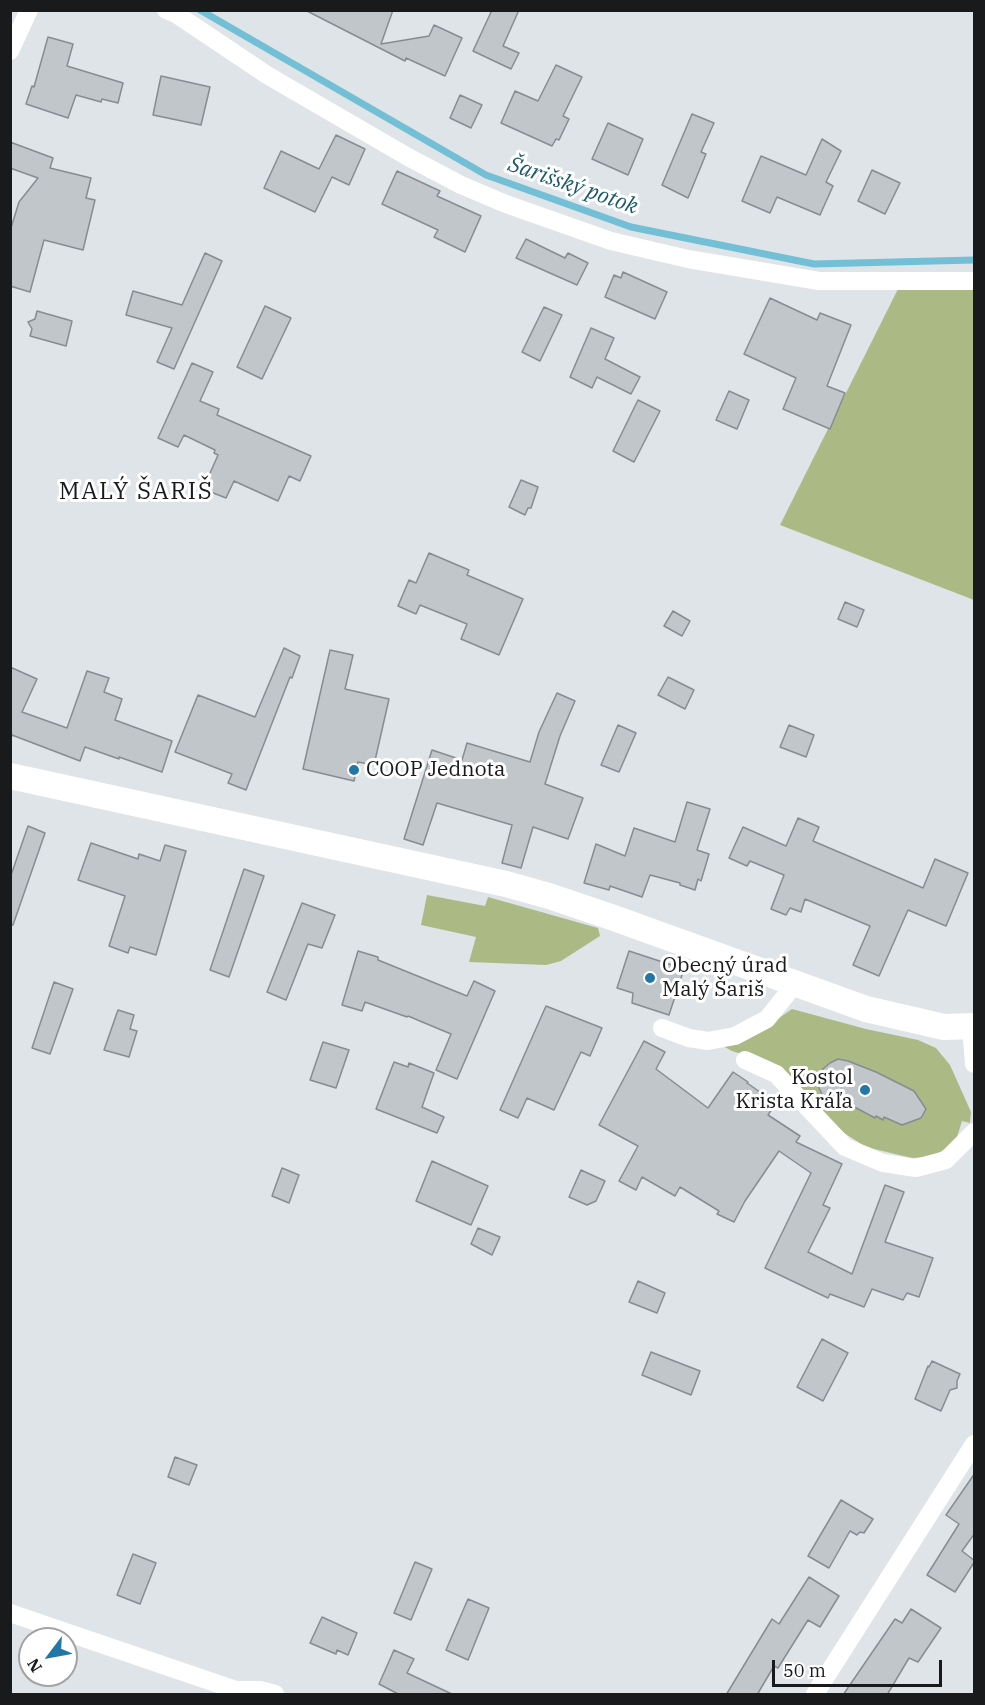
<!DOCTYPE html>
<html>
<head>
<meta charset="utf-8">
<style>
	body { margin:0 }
	#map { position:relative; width:985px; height:1705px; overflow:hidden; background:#dfe4e9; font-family:"IBM Plex Serif",serif }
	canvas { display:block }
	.frame { position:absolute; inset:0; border:12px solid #181a1c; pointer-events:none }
	.north { position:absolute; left:18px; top:1627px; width:60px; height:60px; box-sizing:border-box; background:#fff; border:2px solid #a3a3a4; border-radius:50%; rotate:238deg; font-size:16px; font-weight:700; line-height:24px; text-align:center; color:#181a1c }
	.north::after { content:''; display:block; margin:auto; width:21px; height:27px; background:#2377a7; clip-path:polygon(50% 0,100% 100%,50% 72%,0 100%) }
	.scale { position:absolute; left:772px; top:1660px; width:170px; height:27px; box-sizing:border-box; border:3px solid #181a1c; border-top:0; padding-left:8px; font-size:18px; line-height:21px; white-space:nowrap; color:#181a1c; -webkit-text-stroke:4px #fff; paint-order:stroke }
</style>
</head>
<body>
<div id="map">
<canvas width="985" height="1705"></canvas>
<div class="frame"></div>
<div class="north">N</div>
<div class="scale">50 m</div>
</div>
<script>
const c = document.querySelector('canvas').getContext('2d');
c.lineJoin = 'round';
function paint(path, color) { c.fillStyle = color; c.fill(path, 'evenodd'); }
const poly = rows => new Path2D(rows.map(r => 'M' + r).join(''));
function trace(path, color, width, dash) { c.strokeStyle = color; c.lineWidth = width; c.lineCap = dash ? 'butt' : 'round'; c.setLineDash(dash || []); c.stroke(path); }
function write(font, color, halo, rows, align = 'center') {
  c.font = font + ' "IBM Plex Serif",serif'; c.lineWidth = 6; c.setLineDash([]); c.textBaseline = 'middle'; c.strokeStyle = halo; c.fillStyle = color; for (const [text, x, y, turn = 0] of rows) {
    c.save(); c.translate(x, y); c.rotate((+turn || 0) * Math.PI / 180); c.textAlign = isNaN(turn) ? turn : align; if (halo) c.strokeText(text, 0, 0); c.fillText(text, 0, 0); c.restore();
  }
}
const green = poly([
	[899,287,974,290,974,600,780,525],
	[427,895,485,906,488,897,598,928,600,936,561,961,546,965,469,962,476,937,421,925],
	[792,1009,866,1029,918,1040,936,1048,950,1065,971,1112,970,1123,962,1121,957,1137,949,1147,938,1153,926,1157,912,1158,874,1149,863,1145,844,1133,826,1117,782,1067,732,1051,721,1045,759,1032]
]);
const stream = poly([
	[200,10,486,175,631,227,814,264,974,260]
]);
const building = poly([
	[305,10,393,10,381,44,429,36,434,25,462,38,445,76,406,58,405,61,305,10],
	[492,10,519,10,503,46,519,53,511,69,473,51,492,10],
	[48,37,73,44,67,66,123,83,118,103,102,99,101,102,76,95,68,118,26,104,32,86,34,87,48,37],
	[556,65,582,77,563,116,569,119,559,140,556,139,552,146,501,123,515,91,538,101,556,65],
	[161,76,210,87,201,125,153,115,161,76],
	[460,95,482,105,471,128,450,118,460,95],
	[692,114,714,123,701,152,706,154,688,198,662,185,692,114],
	[608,123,643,139,628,175,592,159,608,123],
	[336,135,365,149,349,185,332,177,315,212,264,188,281,151,319,169,336,135],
	[822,139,841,151,826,182,833,186,820,215,777,197,770,213,742,201,761,156,806,175,822,139],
	[10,142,53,158,50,168,91,178,86,198,95,200,83,250,44,240,30,292,10,286,10,231,19,202,38,178,10,168,10,142],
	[872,170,900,183,885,214,858,201,872,170],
	[397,171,440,191,437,196,481,216,465,252,434,237,438,230,382,204,397,171],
	[526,239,565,258,568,253,588,263,577,285,516,258,526,239],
	[205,253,222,261,174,369,157,362,172,328,126,315,133,291,182,305,205,253],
	[623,272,667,292,655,319,605,297,614,275,621,278,623,272],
	[770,298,817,320,820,313,851,325,827,386,845,393,830,429,783,409,796,378,744,354,770,298],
	[265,306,291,318,262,379,237,367,265,306],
	[544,307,562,315,540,361,522,352,544,307],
	[37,311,72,321,66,346,30,336,32,329,28,322,35,319,37,311],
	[591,328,614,338,605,359,640,377,631,394,597,377,592,388,570,377,591,328],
	[192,363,213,372,200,401,219,409,217,415,311,456,300,481,289,476,278,501,234,481,226,498,203,489,218,455,214,453,215,450,184,435,178,447,158,438,192,363],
	[729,391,749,400,737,429,716,420,729,391],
	[638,400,660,411,634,462,613,451,638,400],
	[521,480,538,487,531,508,528,508,525,515,509,507,521,480],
	[429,553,469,570,467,575,523,599,499,655,461,639,467,624,420,605,416,614,398,606,409,580,416,583,429,553],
	[845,602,864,610,857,627,838,619,845,602],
	[673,611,690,621,682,636,664,626,673,611],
	[284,648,300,656,292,678,290,677,246,790,228,783,232,774,175,752,198,695,255,717,284,648],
	[330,650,353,655,345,689,389,699,374,765,358,762,354,781,303,769,330,650],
	[10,667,37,679,22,712,67,728,87,671,109,678,104,692,122,699,115,720,172,741,162,772,119,757,119,759,85,747,80,761,12,735,10,740,10,667],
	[668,677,694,690,685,709,658,695,668,677],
	[557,693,575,701,560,736,545,784,583,798,568,839,533,827,521,868,502,863,512,825,437,803,423,845,404,839,432,750,462,760,467,743,530,762,539,732,557,693],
	[618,725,636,733,619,772,601,765,618,725],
	[789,725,814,735,806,757,780,747,789,725],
	[687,802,710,809,697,850,709,854,701,881,698,879,695,890,680,885,680,883,650,875,642,897,610,886,609,890,584,883,596,844,625,856,634,828,675,842,687,802],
	[798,818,819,827,813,841,923,888,935,859,968,873,946,926,908,910,879,976,853,965,870,926,805,899,801,912,790,908,786,915,771,909,784,875,750,861,747,866,729,858,743,827,786,846,798,818],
	[28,826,45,833,13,925,10,925,10,878,28,826],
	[91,843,138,859,139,854,160,861,165,845,186,851,156,955,130,947,128,953,109,946,125,896,78,880,91,843],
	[244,869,264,876,229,977,210,970,244,869],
	[302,903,335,915,322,948,308,944,286,1000,267,992,302,903],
	[358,951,378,957,378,960,467,996,474,981,495,991,457,1079,436,1070,451,1034,408,1016,407,1017,365,1002,362,1011,342,1005,358,951],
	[629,951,684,969,669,1015,632,1003,633,993,617,988,629,951],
	[54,982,73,989,50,1054,32,1048,54,982],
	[546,1006,602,1028,590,1056,581,1052,554,1110,527,1098,518,1118,500,1110,546,1006],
	[118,1010,134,1015,130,1029,137,1031,129,1057,104,1050,118,1010],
	[644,1041,665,1052,656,1069,708,1108,733,1072,748,1082,747,1083,776,1103,768,1115,800,1136,796,1142,842,1164,823,1205,830,1208,808,1252,852,1274,885,1185,904,1192,885,1242,933,1258,919,1297,907,1293,903,1300,872,1289,864,1307,830,1294,828,1298,765,1268,811,1173,779,1151,745,1201,734,1222,717,1214,719,1211,680,1187,675,1196,642,1177,636,1190,619,1181,638,1146,599,1125,644,1041],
	[323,1042,349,1050,336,1088,310,1080,323,1042],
	[838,1059,848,1061,876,1072,914,1091,926,1109,921,1118,902,1125,884,1117,883,1120,876,1116,875,1118,847,1103,843,1110,831,1103,823,1096,818,1086,819,1077,823,1069,830,1063,838,1059],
	[394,1062,408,1067,409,1063,434,1073,422,1107,444,1117,437,1133,376,1109,394,1062],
	[432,1161,488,1186,471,1225,416,1201,432,1161],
	[282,1168,299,1175,289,1203,272,1196,282,1168],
	[581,1170,605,1181,596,1201,587,1205,569,1197,581,1170],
	[478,1228,500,1237,492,1255,471,1244,478,1228],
	[638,1281,665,1293,657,1313,629,1302,638,1281],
	[822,1339,848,1353,823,1401,797,1387,822,1339],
	[651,1352,700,1371,691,1395,642,1375,651,1352],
	[932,1361,960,1374,957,1381,957,1388,950,1390,941,1411,915,1399,928,1366,929,1367,932,1361],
	[175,1457,197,1465,189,1485,168,1477,175,1457],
	[975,1473,975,1533,962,1551,975,1561,955,1592,927,1575,959,1524,946,1515,975,1473],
	[841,1500,873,1519,864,1533,860,1532,857,1535,850,1531,829,1568,808,1556,841,1500],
	[133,1554,156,1563,140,1604,117,1595,133,1554],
	[415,1562,432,1569,411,1620,394,1613,415,1562],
	[809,1577,839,1596,820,1627,808,1620,778,1668,774,1666,757,1695,726,1695,772,1619,779,1624,809,1577],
	[468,1599,489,1608,468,1660,446,1650,468,1599],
	[911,1609,941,1628,918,1662,909,1658,887,1695,843,1695,895,1619,902,1623,911,1609],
	[322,1617,357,1633,348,1655,337,1650,336,1654,310,1643,322,1617],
	[394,1650,414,1659,407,1673,454,1695,400,1695,379,1684,394,1650]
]);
const street = poly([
	[166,10,176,14,267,75,408,157,461,185,506,204,611,241,688,259,819,281,974,281],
	[10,51,29,10],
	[971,1027,974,1064],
	[662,1028,689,1038,708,1041,735,1036,767,1019,795,984],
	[745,1060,776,1074,845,1147,883,1163,916,1168,946,1160,974,1132],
	[10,1613,236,1690,260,1690,275,1694],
	[815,1694,974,1444]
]);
const secondary = poly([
	[10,776,506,884,549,896,614,918,866,1009,944,1027,974,1026]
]);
const markers = [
	[354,770,6,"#2377a7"],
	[650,978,6,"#2377a7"],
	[865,1090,6,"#2377a7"]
];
const poiNames = [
	["COOP Jednota",366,770],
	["Obecný úrad",662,966],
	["Malý Šariš",662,990],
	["Kostol",853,1078,"right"],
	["Krista Kráľa",853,1102,"right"]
];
const waterNames = [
	["Šarišský potok",573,186,19]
];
const quarterNames = [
	["MALÝ ŠARIŠ",136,492]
];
paint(green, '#abba85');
trace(stream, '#73c0d6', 7);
paint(building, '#c1c6cb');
trace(building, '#888c91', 1.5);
trace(street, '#fff', 18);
trace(secondary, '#fff', 26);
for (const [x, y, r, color] of markers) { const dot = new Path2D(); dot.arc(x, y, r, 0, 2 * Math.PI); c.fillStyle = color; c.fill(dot); trace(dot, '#fff', 2); }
write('21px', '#181a1c', '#fff', poiNames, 'left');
write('italic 22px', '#1b5a6a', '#fff', waterNames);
c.letterSpacing = '1.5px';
write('24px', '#181a1c', '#fff', quarterNames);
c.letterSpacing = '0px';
</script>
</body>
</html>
